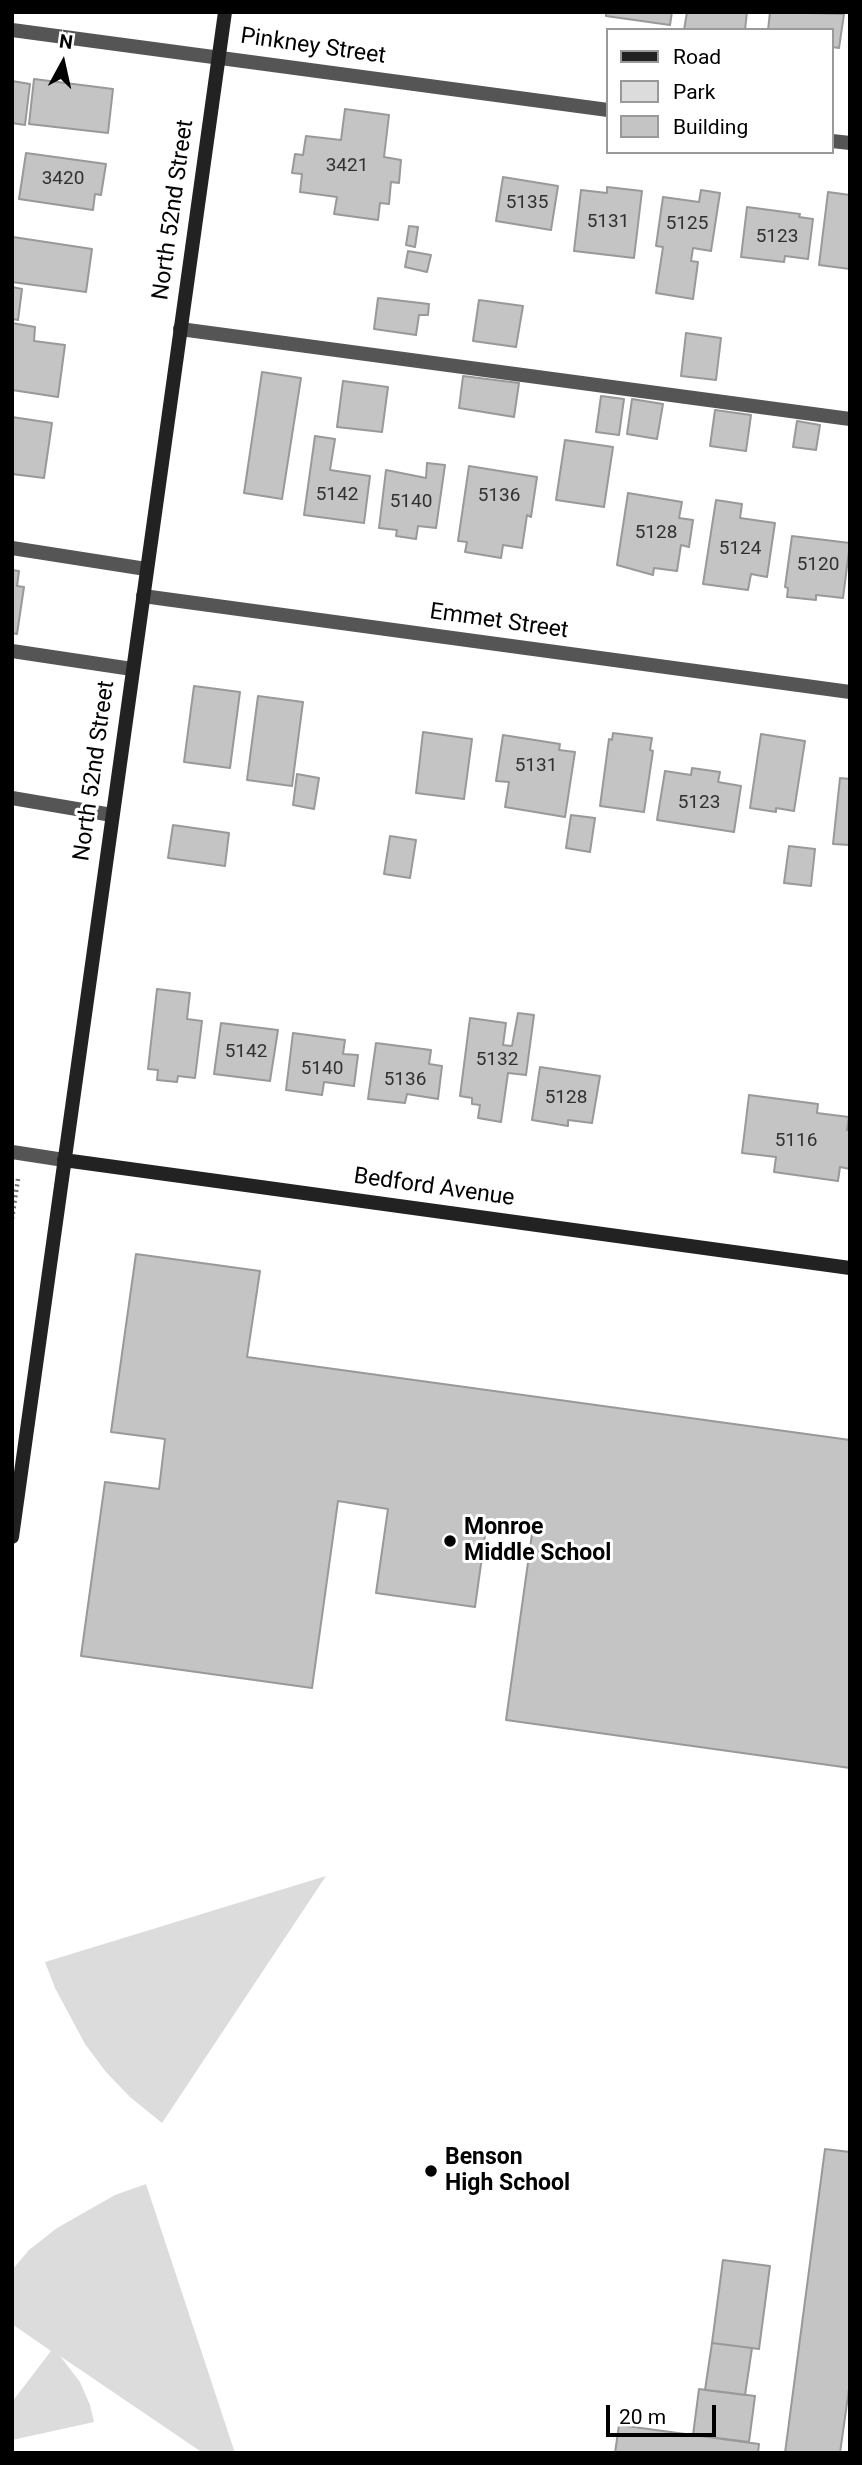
<!DOCTYPE html>
<html>
<head>
<meta charset="utf-8">
<style>
	body { margin:0 }
	#map { position:relative; width:862px; height:2465px; overflow:hidden; background:#fff; font-family:Roboto,sans-serif }
	canvas { display:block }
	.frame { position:absolute; inset:0; border:14px solid #000; pointer-events:none }
	.legend { position:absolute; left:606px; top:28px; width:228px; height:126px; box-sizing:border-box; background:#fff; border:2px solid #999; margin:0; padding:9px 12px; list-style:none; font-size:21px; color:#000 }
	.legend li { display:flex; align-items:center; gap:14px; height:35px }
	.legend b { width:35px; border:2px solid #999 }
	.north { position:absolute; left:28px; top:28px; width:70px; height:70px; -webkit-text-stroke:5px #fff; paint-order:stroke; rotate:8deg; font-size:19px; font-weight:700; line-height:28px; text-align:center; color:#000 }
	.north::after { content:''; display:block; margin:auto; width:24px; height:32px; background:#000; clip-path:polygon(50% 0,100% 100%,50% 72%,0 100%) }
	.scale { position:absolute; left:606px; top:2405px; width:110px; height:32px; box-sizing:border-box; border:4px solid #000; border-top:0; padding-left:9px; font-size:21px; line-height:24px; white-space:nowrap; color:#000; -webkit-text-stroke:5px #fff; paint-order:stroke }
</style>
</head>
<body>
<div id="map">
<canvas width="862" height="2465"></canvas>
<div class="frame"></div>
<ul class="legend">
<li><b style="height:9px;background:#222"></b>Road</li>
<li><b style="height:19px;background:#dcdcdc"></b>Park</li>
<li><b style="height:19px;background:#c4c4c4"></b>Building</li>
</ul>
<div class="north">N</div>
<div class="scale">20 m</div>
</div>
<script>
const c = document.querySelector('canvas').getContext('2d');
c.lineJoin = 'round';
function paint(path, color) { c.fillStyle = color; c.fill(path, 'evenodd'); }
const poly = rows => new Path2D(rows.map(r => 'M' + r).join(''));
function trace(path, color, width, dash) { c.strokeStyle = color; c.lineWidth = width; c.lineCap = dash ? 'butt' : 'round'; c.setLineDash(dash || []); c.stroke(path); }
function write(font, color, halo, rows, align = 'center') {
  c.font = font + ' Roboto,sans-serif'; c.lineWidth = 6; c.setLineDash([]); c.textBaseline = 'middle'; c.strokeStyle = halo; c.fillStyle = color; for (const [text, x, y, turn = 0] of rows) {
    c.save(); c.translate(x, y); c.rotate((+turn || 0) * Math.PI / 180); c.textAlign = isNaN(turn) ? turn : align; if (halo) c.strokeText(text, 0, 0); c.fillText(text, 0, 0); c.restore();
  }
}
const green = poly([
	[326,1876,162,2123,130,2097,106,2072,85,2044,55,1988,45,1962],
	[146,2184,235,2453,203,2453,60,2356,80,2382,90,2405,94,2422,12,2440,12,2402,51,2351,12,2324,12,2270,29,2250,57,2228,115,2195]
]);
const building = poly([
	[606,12,672,12,670,25,606,16,606,12],
	[687,12,747,12,745,30,684,30,687,12],
	[770,12,844,14,839,48,832,47,832,30,768,30,770,12],
	[34,79,113,89,108,133,29,124,34,79],
	[12,81,30,84,25,125,12,123,12,81],
	[345,109,389,115,384,157,401,160,399,183,391,182,389,204,380,203,378,220,334,214,337,197,300,192,302,174,292,173,295,154,303,155,306,136,341,140,345,109],
	[26,153,106,164,101,195,95,194,93,210,19,199,26,153],
	[503,177,558,186,551,230,496,221,503,177],
	[607,187,642,191,634,258,574,251,581,190,607,193,607,187],
	[701,190,720,193,711,251,693,248,691,261,698,262,693,299,656,293,663,247,656,246,663,197,699,202,701,190],
	[828,192,850,195,850,269,819,265,828,192],
	[747,207,800,214,799,217,813,219,808,259,785,256,784,262,741,257,747,207],
	[409,226,418,227,415,247,406,245,409,226],
	[13,237,92,249,86,292,12,282,13,237],
	[408,251,431,255,427,272,405,267,408,251],
	[12,287,22,289,18,320,12,319,12,287],
	[378,298,429,304,428,315,419,315,416,335,374,329,378,298],
	[479,300,523,306,516,347,473,341,479,300],
	[12,323,35,327,34,341,65,345,58,397,12,390,12,323],
	[686,333,721,338,716,380,681,376,686,333],
	[262,372,301,378,282,499,244,493,262,372],
	[463,376,519,383,514,417,459,408,463,376],
	[343,381,388,387,382,432,337,427,343,381],
	[601,396,624,399,619,435,596,432,601,396],
	[632,399,663,404,657,439,627,434,632,399],
	[715,410,751,415,746,451,710,446,715,410],
	[12,417,52,423,44,478,12,474,12,417],
	[797,421,820,425,816,450,793,447,797,421],
	[315,436,335,439,330,470,370,476,364,523,304,515,315,436],
	[565,440,613,447,604,507,556,500,565,440],
	[427,463,445,465,436,528,418,526,416,539,396,536,397,530,379,528,386,470,426,478,427,463],
	[469,466,537,477,531,517,527,515,522,548,503,545,501,558,465,552,467,542,458,541,469,466],
	[628,493,682,502,679,518,693,520,689,547,681,545,677,571,654,568,653,575,617,565,628,493],
	[716,500,742,504,740,518,775,523,767,577,751,574,748,590,703,584,716,500],
	[792,536,850,543,843,598,816,595,816,600,787,597,788,588,785,587,792,536],
	[12,570,19,571,17,586,24,587,17,634,12,633,12,570],
	[194,686,240,692,230,768,184,762,194,686],
	[258,696,303,702,292,786,247,780,258,696],
	[423,732,472,739,464,799,416,793,423,732],
	[613,733,652,738,650,750,653,751,644,812,600,806,609,739,612,740,613,733],
	[761,734,805,741,794,811,776,808,776,812,750,808,761,734],
	[503,735,560,744,559,750,575,752,565,817,505,807,509,782,496,781,503,735],
	[692,768,720,772,718,782,741,786,734,832,657,820,665,771,691,775,692,768],
	[297,774,319,778,314,809,293,805,297,774],
	[840,778,850,779,850,845,833,844,840,778],
	[571,815,595,818,590,852,566,848,571,815],
	[173,825,229,833,225,866,168,858,173,825],
	[390,836,416,840,410,878,384,874,390,836],
	[789,846,815,849,811,886,784,883,789,846],
	[157,989,190,993,187,1019,202,1021,195,1078,178,1076,177,1082,157,1080,158,1070,148,1069,157,989],
	[518,1013,534,1015,526,1075,508,1073,501,1122,478,1118,480,1105,472,1104,472,1098,460,1096,470,1018,506,1023,503,1045,512,1046,518,1013],
	[221,1023,278,1030,270,1081,214,1074,221,1023],
	[293,1033,345,1040,343,1054,358,1055,354,1086,324,1082,322,1095,286,1090,293,1033],
	[376,1043,431,1050,429,1064,442,1066,438,1099,407,1094,405,1103,368,1099,376,1043],
	[540,1067,600,1076,592,1123,568,1120,568,1126,532,1120,540,1067],
	[749,1095,818,1104,817,1113,849,1117,847,1130,850,1130,850,1169,840,1167,838,1181,774,1172,776,1157,742,1153,749,1095],
	[136,1254,260,1271,247,1357,850,1440,850,1768,506,1720,532,1534,486,1528,475,1607,376,1593,388,1509,338,1501,312,1688,81,1656,105,1482,159,1489,165,1439,111,1432,136,1254],
	[825,2149,850,2152,850,2382,840,2453,785,2453,825,2149],
	[723,2260,770,2266,759,2349,712,2343,723,2260],
	[712,2343,752,2348,745,2395,705,2390,712,2343],
	[699,2389,755,2396,749,2442,693,2435,699,2389],
	[619,2425,759,2444,758,2453,615,2453,619,2425]
]);
const path = poly([
	[12,1219,18,1179]
]);
const lane = poly([
	[180,329,850,419],
	[12,548,146,569],
	[12,651,132,669],
	[12,798,112,815]
]);
const street = poly([
	[12,30,608,110],
	[832,141,850,143],
	[143,596,850,692],
	[12,1152,64,1160]
]);
const secondary = poly([
	[64,1160,850,1268],
	[12,1537,225,12]
]);
const markers = [
	[450,1541,7,"#000"],
	[431,2171,7,"#000"]
];
const numberNames = [
	["3421",347,166],
	["3420",63,179],
	["5135",527,203],
	["5131",608,222],
	["5125",687,224],
	["5123",777,237],
	["5142",337,495],
	["5136",499,496],
	["5140",411,502],
	["5128",656,533],
	["5124",740,549],
	["5120",818,565],
	["5131",536,766],
	["5123",699,803],
	["5142",246,1052],
	["5132",497,1060],
	["5140",322,1069],
	["5136",405,1080],
	["5128",566,1098],
	["5116",796,1141]
];
const streetNames = [
	["Pinkney Street",313,47,8],
	["North 52nd Street",174,210,-82],
	["Emmet Street",499,622,8],
	["North 52nd Street",95,771,-82],
	["Bedford Avenue",434,1188,8]
];
const poiNames = [
	["Monroe",464,1528],
	["Middle School",464,1554],
	["Benson",445,2158],
	["High School",445,2184]
];
paint(green, '#dcdcdc');
paint(building, '#c4c4c4');
trace(building, '#999', 2);
trace(path, '#777', 4.5, [2, 3.5]);
trace(lane, '#555', 14);
trace(street, '#555', 14);
trace(secondary, '#222', 14);
for (const [x, y, r, color] of markers) { const dot = new Path2D(); dot.arc(x, y, r, 0, 2 * Math.PI); c.fillStyle = color; c.fill(dot); trace(dot, '#fff', 2.5); }
write('19px', '#313131', null, numberNames);
write('23px', '#000', '#fff', streetNames);
write('bold 23px', '#000', '#fff', poiNames, 'left');
</script>
</body>
</html>
